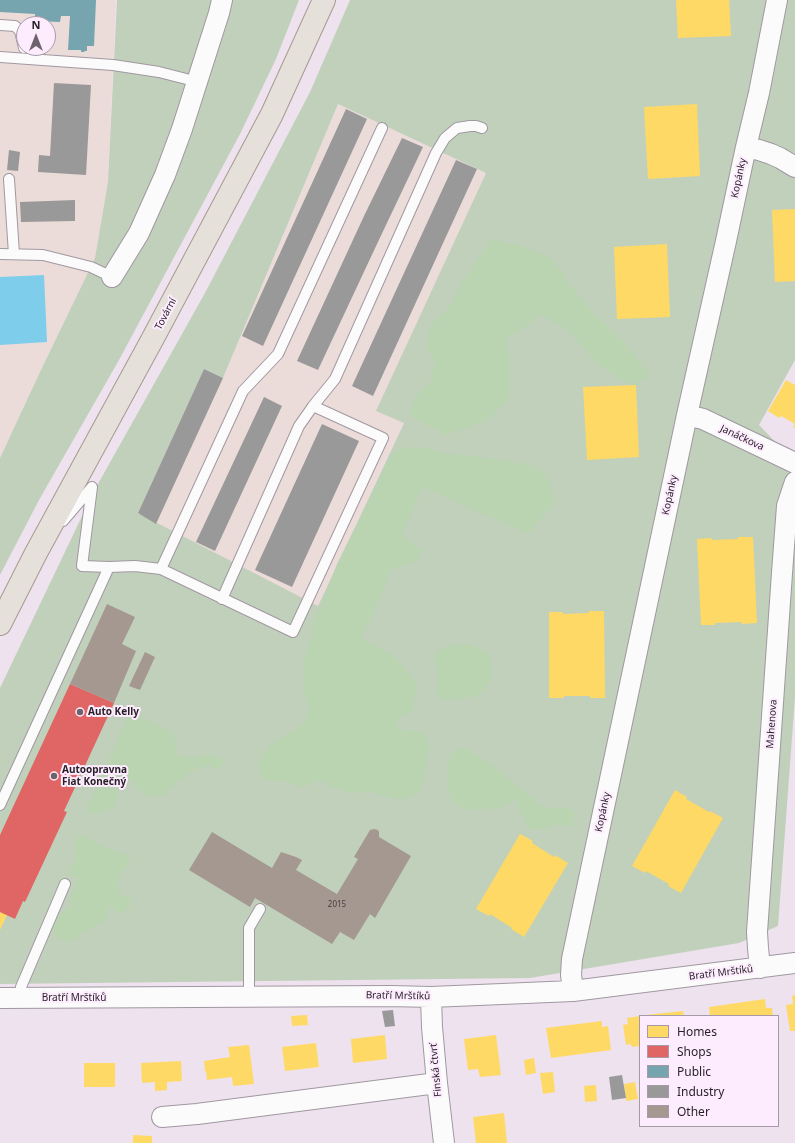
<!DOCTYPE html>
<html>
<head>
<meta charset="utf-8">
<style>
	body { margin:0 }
	#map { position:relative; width:795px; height:1143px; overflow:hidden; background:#ede2ee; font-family:"Noto Sans",sans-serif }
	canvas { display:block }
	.legend { position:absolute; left:639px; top:1015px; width:140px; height:112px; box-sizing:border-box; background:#fdecfd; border:1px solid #a79aa7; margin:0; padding:5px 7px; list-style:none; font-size:12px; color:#261f27 }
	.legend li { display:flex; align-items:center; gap:8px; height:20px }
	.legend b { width:20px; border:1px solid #a79aa7 }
	.north { position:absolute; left:16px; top:16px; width:40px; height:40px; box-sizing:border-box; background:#fdecfd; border:1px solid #a79aa7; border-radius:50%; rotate:0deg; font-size:11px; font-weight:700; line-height:16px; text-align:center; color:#261f27 }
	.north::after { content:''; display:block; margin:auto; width:14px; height:18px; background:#6c636d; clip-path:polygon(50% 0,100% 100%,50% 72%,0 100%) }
</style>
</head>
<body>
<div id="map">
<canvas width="795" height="1143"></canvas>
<ul class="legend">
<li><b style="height:11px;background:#ffd966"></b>Homes</li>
<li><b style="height:11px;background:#e06666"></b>Shops</li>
<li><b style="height:11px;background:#76a5af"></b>Public</li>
<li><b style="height:11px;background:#999"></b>Industry</li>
<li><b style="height:11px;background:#a49891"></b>Other</li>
</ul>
<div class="north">N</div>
</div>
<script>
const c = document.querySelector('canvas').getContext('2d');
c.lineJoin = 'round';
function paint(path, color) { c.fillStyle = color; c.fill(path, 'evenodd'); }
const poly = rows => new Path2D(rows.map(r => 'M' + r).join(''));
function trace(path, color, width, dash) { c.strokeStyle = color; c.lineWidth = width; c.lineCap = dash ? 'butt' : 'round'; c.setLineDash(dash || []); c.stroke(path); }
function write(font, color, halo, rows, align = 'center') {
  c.font = font + ' "Noto Sans",sans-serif'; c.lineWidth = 4; c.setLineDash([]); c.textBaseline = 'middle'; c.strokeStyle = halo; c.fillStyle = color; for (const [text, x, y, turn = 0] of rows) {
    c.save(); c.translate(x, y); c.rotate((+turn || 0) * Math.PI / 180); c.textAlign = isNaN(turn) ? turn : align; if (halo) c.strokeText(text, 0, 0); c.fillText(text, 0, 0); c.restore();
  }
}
const industrial = poly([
	[0,0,116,0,108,182,95,258,40,372,0,458],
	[24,24,48,24,48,48,24,48],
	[338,104,486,173,377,410,404,422,318,607,138,513,204,369,223,378]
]);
const green = poly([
	[117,0,299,0,276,59,240,134,119,360,39,500,0,575,0,458,40,372,95,258,108,182],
	[350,0,795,0,795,360,759,425,795,462,795,697,778,926,739,943,530,978,0,984,0,688,94,491,205,293,310,92],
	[338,104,486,173,376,411,404,423,318,606,138,513,204,369,223,378]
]);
const forest = poly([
	[491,239,525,247,547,256,560,269,566,280,595,315,623,341,635,355,649,375,635,386,614,375,599,365,566,328,541,315,506,340,510,357,508,401,484,422,446,435,409,415,415,398,431,381,435,362,427,347,431,325,444,313,453,301,462,283],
	[407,447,425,448,444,453,482,457,530,465,542,471,551,485,554,503,528,534,423,487,401,535,421,550,418,561,390,570,376,607,361,639,393,655,417,683,413,711,401,716,396,721,399,729,426,733,429,747,423,784,420,793,407,798,395,799,371,792,352,793,333,787,325,782,315,782,304,787,282,781,261,779,258,763,269,746,302,725,309,713,303,683,303,668,314,623,337,564,392,453],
	[460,644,475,646,488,653,491,664,491,681,479,695,461,699,445,700,437,695,438,674,434,662,438,651,447,646],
	[134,716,146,720,172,732,175,739,177,756,194,758,203,755,220,757,224,761,219,769,213,769,211,765,198,768,181,779,163,795,150,797,137,788,132,780,123,780,118,781,117,792,118,800,113,808,103,812,90,814,86,811,89,804,127,719],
	[464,748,492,765,528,794,544,808,568,807,576,814,572,826,553,825,541,830,529,828,515,799,507,805,495,810,484,808,466,810,453,801,449,794,447,769,451,752],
	[78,836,85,836,103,847,130,856,127,867,123,870,117,878,119,888,123,896,132,900,130,908,119,913,112,906,108,909,109,917,80,935,73,941,64,941,59,938,54,932,53,924,55,918,70,907,71,901,70,895,79,879,67,873,72,866,76,857,74,845]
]);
const water = poly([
	[44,275,47,342,0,345,0,277]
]);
const homes = poly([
	[676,0,729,0,731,36,678,38],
	[697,104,700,176,648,179,644,107],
	[795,209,795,281,775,282,772,210],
	[667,244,670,317,617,319,614,247],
	[786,380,795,385,795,427,794,428,793,427,795,424,781,416,779,418,768,411],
	[636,385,639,457,587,460,583,387],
	[738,537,753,537,757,623,742,624,742,622,715,623,715,625,701,625,697,539,712,538,712,540,738,539],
	[589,611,604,611,605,698,590,698,590,696,564,696,564,698,549,698,549,612,563,612,563,614,589,613],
	[675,790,687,797,686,799,709,812,710,811,723,818,681,893,668,886,669,884,646,871,645,873,632,866],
	[520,834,533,841,532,843,554,857,555,855,568,863,524,937,511,929,512,928,490,914,489,916,476,909],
	[0,912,7,915,0,930],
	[795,995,795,1031,790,1031,786,1005,793,1004,792,996],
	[765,999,766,1008,772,1008,773,1016,710,1016,709,1007],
	[683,1011,684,1016,647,1016,647,1015,655,1014],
	[307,1015,308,1025,292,1026,291,1016],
	[640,1016,640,1046,632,1047,631,1044,626,1045,623,1025,628,1024,627,1018],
	[602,1021,602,1027,608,1026,611,1050,551,1058,546,1028],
	[385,1035,387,1059,353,1063,351,1039],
	[496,1035,501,1075,480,1077,478,1069,468,1070,464,1039],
	[316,1043,319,1067,285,1071,282,1047],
	[249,1045,254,1084,233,1086,232,1077,207,1080,206,1071,204,1071,205,1069,204,1061,230,1057,228,1047],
	[534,1058,536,1073,526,1075,524,1060],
	[181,1061,182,1081,167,1082,167,1090,155,1091,155,1082,142,1083,141,1063],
	[84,1063,115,1063,115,1087,84,1087],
	[553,1072,555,1092,543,1094,540,1073],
	[635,1082,638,1099,626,1101,624,1084],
	[596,1085,597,1101,585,1102,584,1086],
	[504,1113,507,1143,476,1143,473,1117],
	[133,1135,152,1136,152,1143,133,1143]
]);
const shops = poly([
	[70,684,114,703,64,811,67,812,25,902,23,901,15,919,0,912,0,835]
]);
const public = poly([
	[0,0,96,0,94,46,87,46,87,51,85,51,84,52,81,52,81,50,68,50,70,16,61,16,60,22,35,21,35,14,0,12]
]);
const industry = poly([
	[54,83,91,85,86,175,38,172,39,155,50,156],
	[346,109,367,119,263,346,242,336],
	[402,138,423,147,377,244,318,370,297,361,364,216],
	[9,150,20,152,18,171,7,170],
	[456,160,477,169,373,396,352,386],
	[75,200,75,221,21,222,20,202],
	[204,369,223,378,156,524,138,513],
	[264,397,282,406,215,551,196,542],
	[322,424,359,441,292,587,255,570],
	[393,1010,395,1026,385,1027,382,1011],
	[622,1075,626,1098,612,1100,609,1077]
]);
const building = poly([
	[107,604,135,617,122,644,136,651,114,703,70,684],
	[145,652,155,657,140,690,129,686],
	[374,829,378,830,379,832,379,837,411,856,375,918,370,914,354,940,340,932,332,944,255,898,250,907,189,870,212,832,272,868,281,852,296,857,302,860,296,870,337,894,358,859,354,857,370,830]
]);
const lane = poly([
	[0,25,15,26,20,31,24,48],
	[0,57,113,65,159,72,198,82],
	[9,179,14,254],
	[0,254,43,255,91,267,112,277],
	[63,521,92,487,82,566,109,567,135,566,161,569,293,632,383,438,313,406],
	[161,569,243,391,278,354,382,128],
	[222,599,299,426,313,406,335,379,436,153,445,138,457,128,470,126,476,126,482,128],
	[0,805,109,567],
	[249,996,249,928,260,909],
	[22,998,21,987,65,884]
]);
const street = poly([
	[746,147,759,150,771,154,780,158,795,167],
	[112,277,139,233,165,175,182,129,219,13,222,0],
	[687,415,703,419,795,463],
	[760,968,758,948,757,932,782,573,787,506,795,482],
	[573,991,571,975,572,959,687,415,726,241,746,147,759,93,777,0],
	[431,997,432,1027,437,1083,444,1143],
	[0,998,390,996,431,997,573,991,795,963],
	[162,1117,197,1114,437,1083]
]);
const primary = poly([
	[0,624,36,553,152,340,272,114,324,0]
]);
const markers = [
	[80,712,4,"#6c636d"],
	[54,776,4,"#6c636d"]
];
const numberNames = [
	["2015",337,905]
];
const streetNames = [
	["Kopánky",739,178,-78],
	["Tovární",166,314,-62],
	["Janáčkova",742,438,25],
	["Kopánky",670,495,-78],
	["Mahenova",772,724,-86],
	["Kopánky",603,812,-78],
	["Bratří Mrštíků",721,973,-7],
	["Bratří Mrštíků",398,996,1],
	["Bratří Mrštíků",74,998],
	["Finská čtvrť",436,1070,-95]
];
const poiNames = [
	["Auto Kelly",88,712],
	["Autoopravna",62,770],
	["Fiat Konečný",62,782]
];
paint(industrial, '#ecdcd9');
paint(green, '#c0d0bb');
paint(forest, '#bad4b1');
paint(water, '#7ecdea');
paint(homes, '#ffd966');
paint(shops, '#e06666');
paint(public, '#76a5af');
paint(industry, '#999');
paint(building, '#a49891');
trace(lane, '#a098a1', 12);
trace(street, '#a098a1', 22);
trace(primary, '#a69990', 24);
trace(lane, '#fcfbfc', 10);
trace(street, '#fcfbfc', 20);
trace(primary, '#e5e0da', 22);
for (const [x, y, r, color] of markers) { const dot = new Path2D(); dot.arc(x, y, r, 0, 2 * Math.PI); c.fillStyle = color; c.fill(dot); trace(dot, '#fdecfd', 1.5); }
write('8px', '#463d42', null, numberNames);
write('10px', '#261f27', '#fdecfd', streetNames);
write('bold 10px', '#261f27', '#fdecfd', poiNames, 'left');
</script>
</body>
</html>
